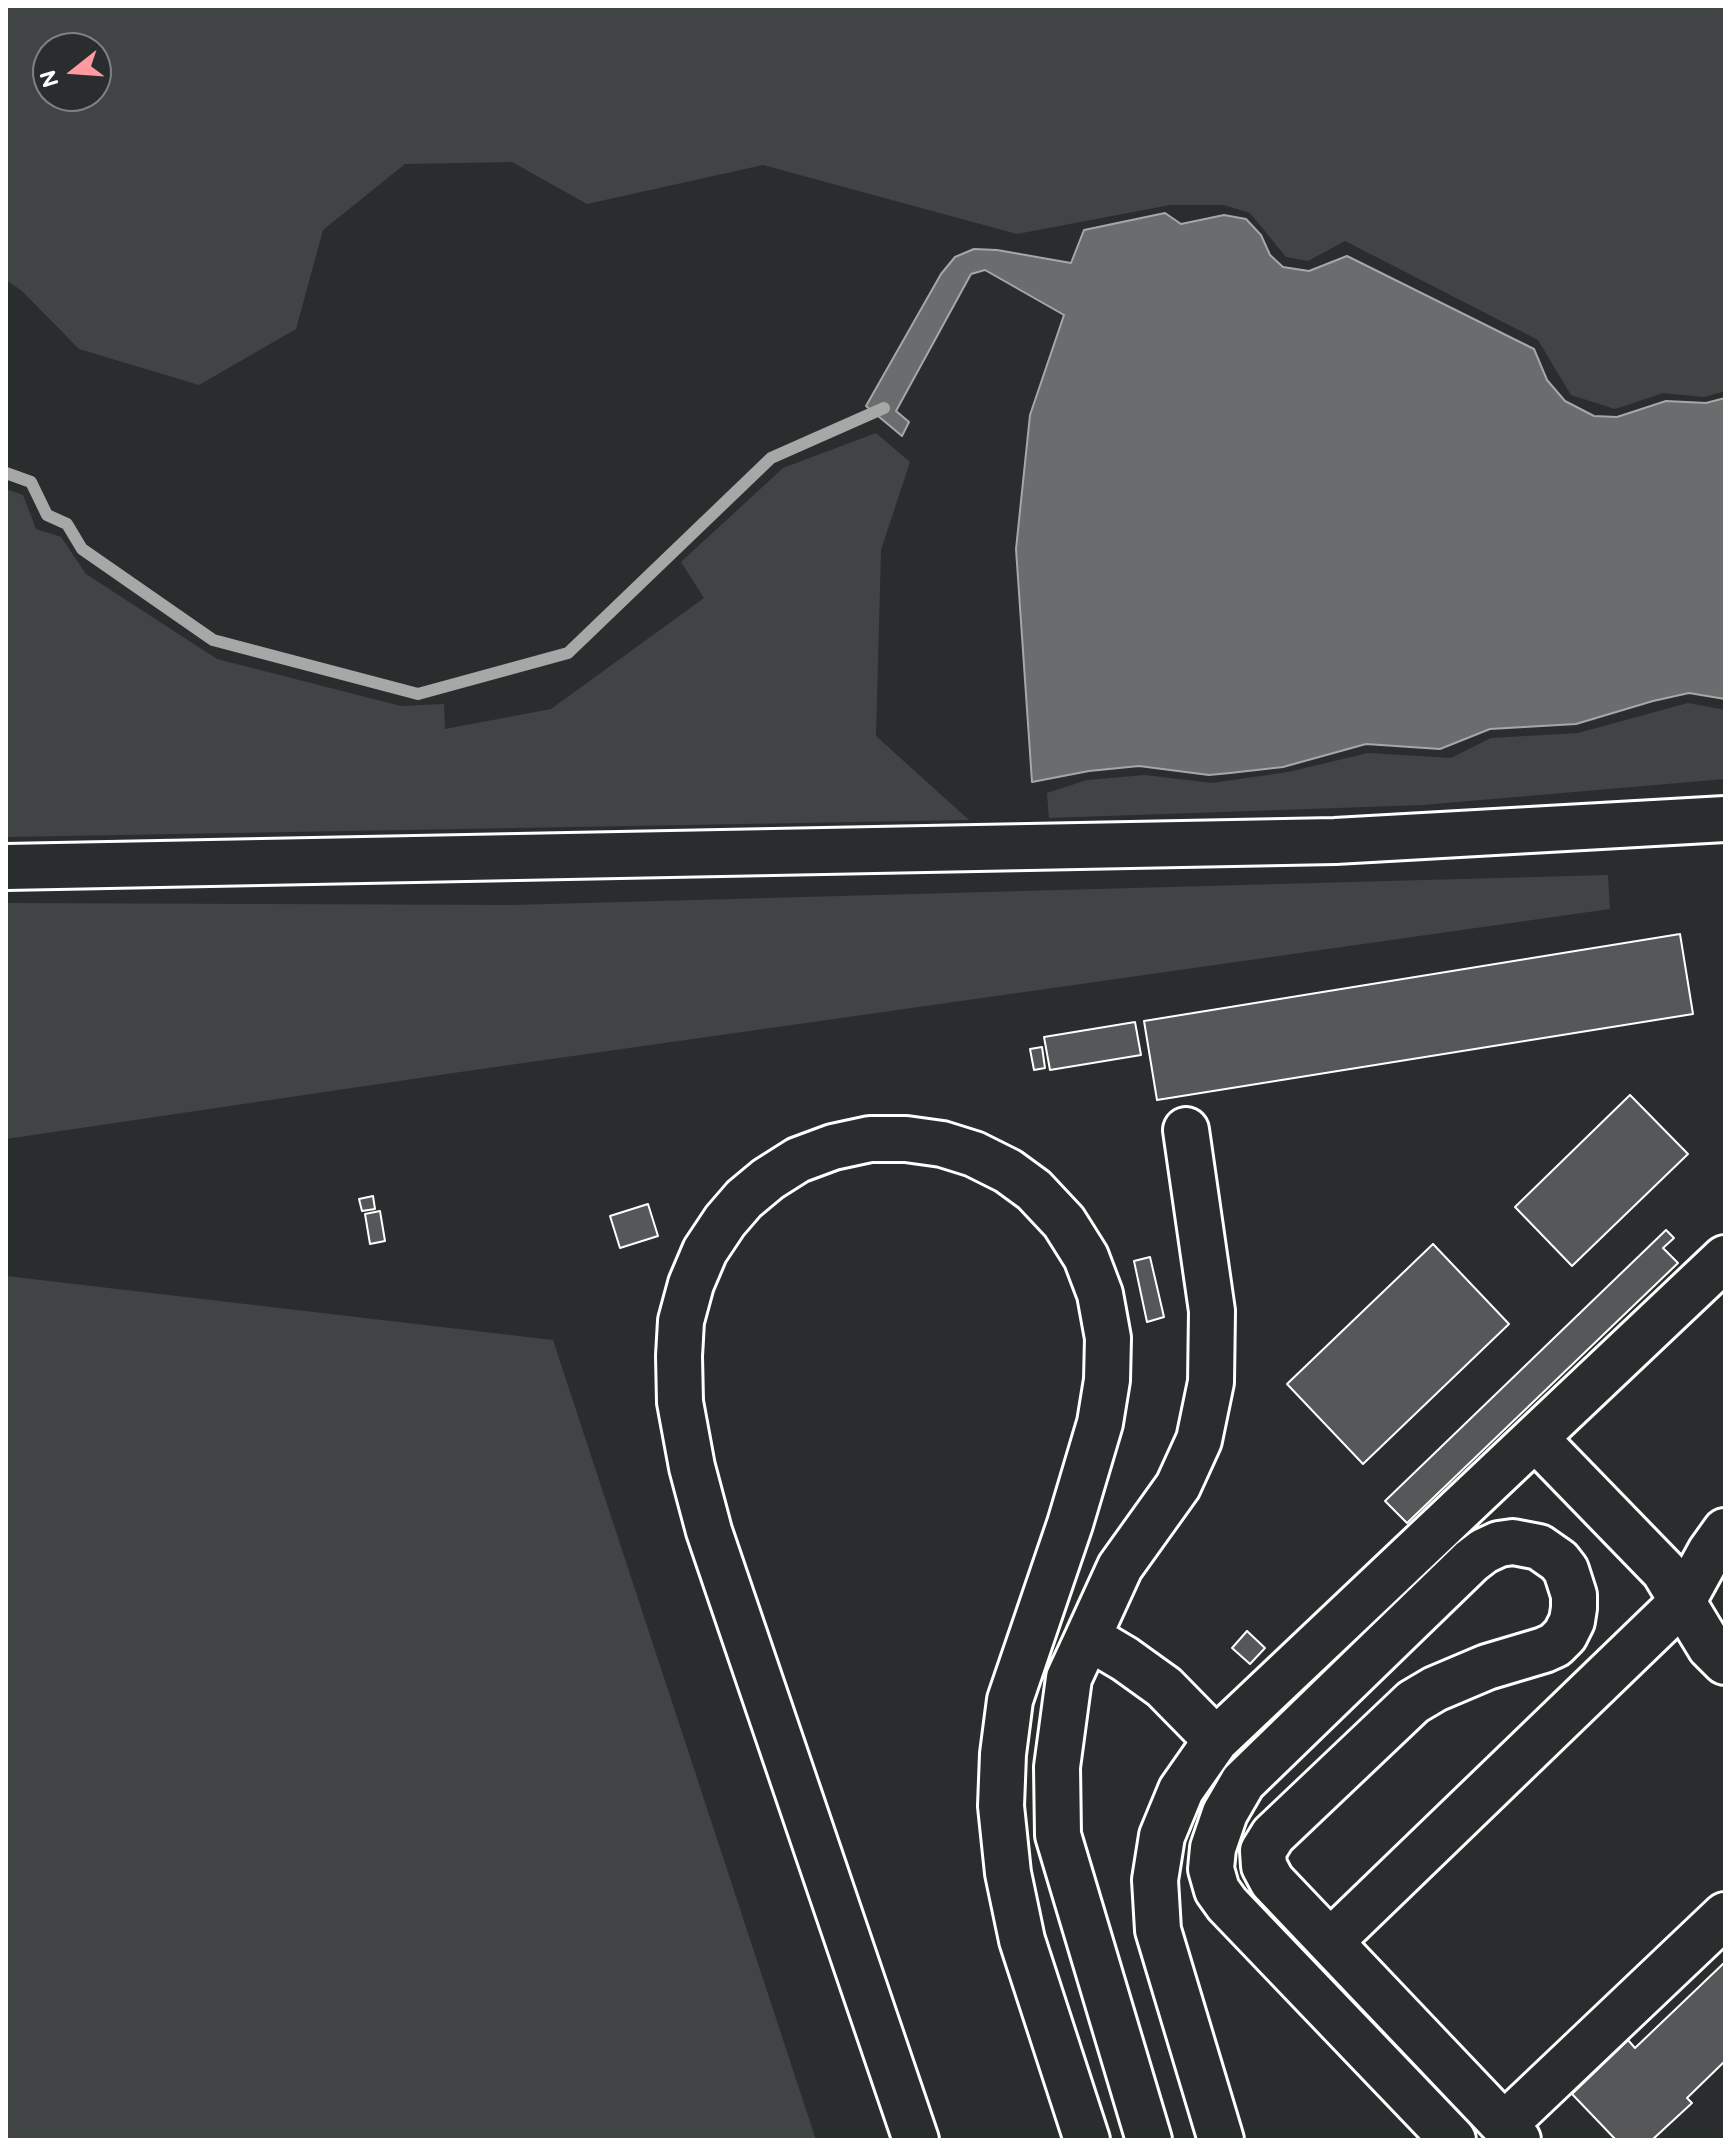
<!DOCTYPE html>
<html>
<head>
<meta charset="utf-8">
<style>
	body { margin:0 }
	#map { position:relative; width:1731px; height:2146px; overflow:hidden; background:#2a2d2e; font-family:"Balsamiq Sans",sans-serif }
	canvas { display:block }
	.frame { position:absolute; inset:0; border:8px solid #fff; pointer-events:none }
	.north { position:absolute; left:32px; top:32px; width:80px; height:80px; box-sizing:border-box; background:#2a2d2e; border:2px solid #7f8182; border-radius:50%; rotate:253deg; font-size:22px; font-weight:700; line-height:32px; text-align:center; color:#fff }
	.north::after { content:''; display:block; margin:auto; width:28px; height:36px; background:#ff9aa2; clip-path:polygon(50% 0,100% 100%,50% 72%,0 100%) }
</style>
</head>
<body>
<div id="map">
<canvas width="1731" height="2146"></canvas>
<div class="frame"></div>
<div class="north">N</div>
</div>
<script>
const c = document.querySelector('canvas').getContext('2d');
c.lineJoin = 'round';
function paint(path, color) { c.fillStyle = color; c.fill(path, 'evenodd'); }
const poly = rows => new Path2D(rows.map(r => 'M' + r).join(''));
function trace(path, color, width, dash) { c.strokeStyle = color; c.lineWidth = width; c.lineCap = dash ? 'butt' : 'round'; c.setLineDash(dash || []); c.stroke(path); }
const green = poly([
	[6,6,1725,6,1725,391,1704,397,1663,393,1615,409,1571,395,1538,340,1345,241,1308,261,1286,257,1250,213,1224,205,1170,205,1017,234,763,165,587,204,512,162,405,164,323,230,296,329,199,385,79,349,22,291,6,280],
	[48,48,96,48,96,96,48,96],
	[876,433,910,462,881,550,876,736,969,820,6,837,6,489,23,495,36,529,61,537,86,574,217,659,401,706,444,704,445,729,551,709,704,598,681,562,783,468],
	[1688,703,1725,710,1725,779,1423,805,1049,818,1047,793,1087,780,1145,775,1212,783,1288,772,1368,753,1451,758,1491,738,1578,733],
	[1608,875,1610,909,467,1071,6,1139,6,903,512,905],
	[6,1276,553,1340,816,2140,6,2140]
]);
const water = poly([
	[1165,213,1181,224,1224,215,1246,219,1261,235,1270,255,1283,267,1309,271,1347,256,1534,349,1547,380,1565,401,1594,416,1617,417,1666,401,1706,403,1725,398,1725,699,1689,693,1653,701,1576,724,1490,729,1440,749,1366,744,1283,767,1230,773,1209,775,1139,766,1089,771,1032,782,1016,549,1030,415,1064,315,985,270,971,274,896,411,909,422,902,436,866,406,941,274,955,257,974,249,997,250,1071,263,1084,230,1165,213]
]);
const stream = poly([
	[6,473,31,482,47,515,67,524,82,549,213,640,418,694,568,653,771,458,884,408]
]);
const building = poly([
	[1680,934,1693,1014,1157,1100,1144,1021,1680,934],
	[1135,1022,1141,1055,1050,1070,1044,1037,1135,1022],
	[1042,1047,1045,1068,1034,1070,1030,1049,1042,1047],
	[1630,1095,1688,1154,1572,1266,1515,1207,1630,1095],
	[373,1196,375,1209,362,1211,359,1199,373,1196],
	[648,1204,658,1236,620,1248,610,1216,648,1204],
	[380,1211,385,1241,370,1244,365,1214,380,1211],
	[1666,1230,1674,1238,1663,1248,1678,1263,1407,1523,1385,1501,1666,1230],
	[1433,1244,1509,1324,1363,1464,1287,1384,1433,1244],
	[1150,1257,1164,1317,1147,1322,1134,1261,1150,1257],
	[1247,1631,1265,1648,1250,1664,1232,1648,1247,1631],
	[1725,1962,1725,2061,1687,2098,1692,2103,1652,2140,1616,2140,1572,2094,1628,2040,1635,2048,1725,1962]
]);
const minor = poly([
	[6,867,1335,841,1725,819],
	[1535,1438,1664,1571,1710,1647,1725,1662],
	[1088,1637,1120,1567,1178,1486,1199,1440,1211,1382,1212,1311,1186,1130],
	[1216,1740,1181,1790,1162,1836,1155,1880,1158,1930,1221,2140],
	[1330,1942,1683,1601,1710,1552,1725,1531],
	[1504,2125,1725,1915],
	[916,2140,709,1531,692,1467,680,1402,679,1356,681,1321,691,1284,705,1251,725,1221,744,1199,768,1179,798,1160,833,1147,870,1139,906,1139,942,1144,974,1154,1008,1171,1034,1190,1064,1222,1086,1257,1100,1294,1108,1338,1107,1380,1100,1423,1070,1524,1010,1700,1003,1754,1001,1806,1008,1873,1022,1940,1087,2140],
	[1149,2140,1058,1835,1057,1767,1069,1678,1088,1637,1125,1659,1164,1687,1216,1740,1725,1258],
	[1453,2140,1227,1904,1217,1890,1211,1869,1213,1848,1225,1813,1243,1782,1471,1561,1484,1551,1499,1544,1513,1542,1539,1547,1559,1561,1566,1570,1574,1595,1574,1608,1572,1621,1565,1635,1555,1645,1544,1650,1487,1667,1435,1689,1413,1702,1273,1835,1263,1851,1264,1866,1272,1881,1518,2140]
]);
paint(green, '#414445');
paint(water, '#6a6c6d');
trace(water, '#a6a7a7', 2);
trace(stream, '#a6a7a7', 12);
paint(building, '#555758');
trace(building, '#fff', 2);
trace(minor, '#fff', 50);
trace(minor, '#2a2d2e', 44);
</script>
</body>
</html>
